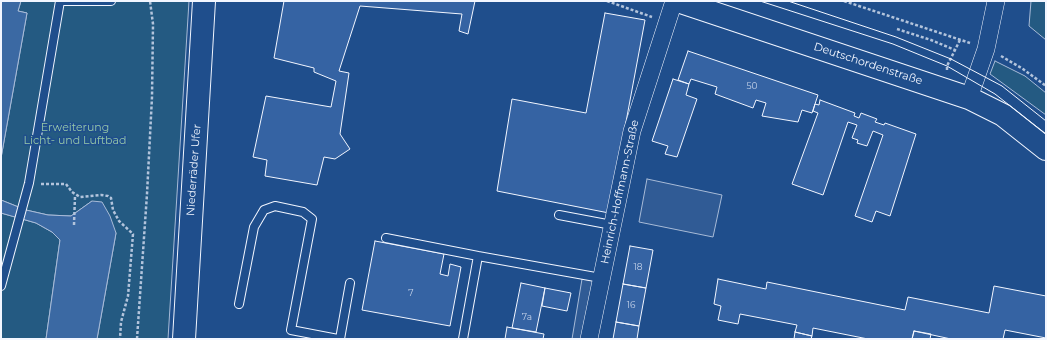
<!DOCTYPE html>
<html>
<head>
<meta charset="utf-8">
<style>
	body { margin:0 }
	#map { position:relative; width:1047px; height:340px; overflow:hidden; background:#1f4e8c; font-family:Montserrat,sans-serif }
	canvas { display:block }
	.frame { position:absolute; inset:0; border:2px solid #f2f6ff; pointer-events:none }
</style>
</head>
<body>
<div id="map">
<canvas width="1047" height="340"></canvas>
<div class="frame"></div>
</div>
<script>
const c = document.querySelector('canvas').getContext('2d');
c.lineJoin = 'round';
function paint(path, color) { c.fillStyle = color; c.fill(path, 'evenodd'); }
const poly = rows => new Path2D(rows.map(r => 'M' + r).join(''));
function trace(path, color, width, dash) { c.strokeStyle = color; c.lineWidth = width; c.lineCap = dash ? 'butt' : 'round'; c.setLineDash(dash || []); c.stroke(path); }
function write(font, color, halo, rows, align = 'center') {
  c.font = font + ' Montserrat,sans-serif'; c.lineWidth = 3; c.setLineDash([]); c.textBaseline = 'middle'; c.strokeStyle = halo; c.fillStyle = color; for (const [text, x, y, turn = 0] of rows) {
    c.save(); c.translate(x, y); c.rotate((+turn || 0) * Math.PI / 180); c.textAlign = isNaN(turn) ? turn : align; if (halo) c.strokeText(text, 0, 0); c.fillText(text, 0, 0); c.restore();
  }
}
const green = poly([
	[21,1,189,1,168,339,97,339,116,233,92,201,71,216,48,215,26,210,1,200,1,158,27,13,18,11,21,1],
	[1031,1,1046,1,1046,40,1029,26,1031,1],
	[995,61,1025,76,1046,93,1046,115,990,74,995,61],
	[1,213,36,223,52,232,60,240,46,339,1,339,1,213]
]);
const parking = poly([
	[647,179,722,195,713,237,639,222,647,179],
	[582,279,595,281,583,339,572,339,582,279]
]);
const water = poly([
	[1,1,21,1,18,11,27,13,1,158,1,1],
	[1,200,26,210,48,215,71,216,92,201,102,202,110,216,116,233,97,339,46,339,60,240,52,232,36,223,1,213,1,200]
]);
const building = poly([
	[284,1,475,1,468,34,459,31,462,14,360,6,339,71,349,73,340,134,350,149,335,159,324,157,317,185,265,176,267,160,253,157,266,96,331,107,336,81,314,72,314,68,274,58,284,1],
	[605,13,645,20,609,213,497,191,512,99,586,113,605,13],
	[688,51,818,95,812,113,802,110,798,122,762,116,766,103,756,100,753,108,715,94,717,87,691,79,689,84,678,80,688,51],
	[673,79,689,84,686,95,697,99,677,157,665,154,668,146,652,141,673,79],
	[820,100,855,113,854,116,859,118,861,113,877,119,875,122,884,125,885,123,916,134,890,216,876,211,872,222,855,216,883,135,873,131,867,146,857,143,858,140,852,138,857,125,848,122,823,195,792,184,818,113,813,111,815,104,819,105,820,100],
	[375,241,444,254,440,274,448,276,450,264,461,267,450,326,362,310,375,241],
	[630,246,653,250,646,288,623,284,630,246],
	[718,279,766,289,767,282,905,310,908,297,989,313,994,286,1046,296,1046,338,1005,330,1003,339,951,339,914,331,912,339,868,339,813,328,812,336,795,332,797,325,740,314,738,324,718,320,721,306,714,304,718,279],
	[521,283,545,288,536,332,512,328,521,283],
	[623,284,646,288,639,326,616,322,623,284],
	[545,288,571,293,567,311,542,306,545,288],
	[616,322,639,326,637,339,613,339,616,322],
	[507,327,544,334,543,339,505,339,507,327],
	[914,331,931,334,930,339,912,339,914,331],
	[795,332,812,336,811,339,794,339,795,332]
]);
const path = poly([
	[607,1,652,17],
	[844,1,970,43],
	[897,29,931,40,955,50],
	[1001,56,1023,69,1046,86],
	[947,70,947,66,960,40],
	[41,184,66,184,72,192,80,197,101,195,108,196,111,198,113,210,119,221,133,234,128,296,121,322,120,339],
	[74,225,75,196],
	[137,339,147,194,152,97,153,24,150,1]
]);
const lane = poly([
	[559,215,612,225],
	[386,238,478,256],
	[1,286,29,183,60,1,111,1],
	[239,304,254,227,264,210,275,206,303,212,312,219,291,330,338,339],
	[340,339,350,283],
	[463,339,478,256,601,278]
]);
const street = poly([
	[969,98,986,49,996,1],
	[589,339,632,131,674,1]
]);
const secondary = poly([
	[678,1,969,98,1003,115,1046,149],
	[184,339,204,1]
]);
const tram = poly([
	[760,1,893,44,947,66,995,94,1046,134],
	[788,1,896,37,951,59,1002,86,1046,121]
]);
const numberNames = [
	["50",752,86],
	["18",638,267],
	["7",411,293],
	["16",631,305],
	["7a",527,317]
];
const streetNames = [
	["Deutschordenstraße",868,64,18],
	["Niederräder Ufer",194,170,-86],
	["Heinrich-Hoffmann-Straße",620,192,-78]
];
const parkNames = [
	["Erweiterung",75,128],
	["Licht- und Luftbad",75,141]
];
paint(green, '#245a82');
trace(green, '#a8bbd7', 1);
paint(parking, '#305b95');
trace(parking, '#a8bbd7', 1);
paint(water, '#3b69a3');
trace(water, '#a8bbd7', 1);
paint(building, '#3563a3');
trace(building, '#f2f6ff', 1);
trace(lane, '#f2f6ff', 10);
trace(street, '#f2f6ff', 18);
trace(secondary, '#f2f6ff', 24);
trace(path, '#b3c4dc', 2.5, [3, 2]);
trace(lane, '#1f4e8c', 8);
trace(street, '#1f4e8c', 17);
trace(secondary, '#1f4e8c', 22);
trace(tram, '#f2f6ff', 1);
write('9px', '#c3d1e8', null, numberNames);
write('11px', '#f2f6ff', '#1f4e8c', streetNames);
write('11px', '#97c8a6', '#1f4e8c', parkNames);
</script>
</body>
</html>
